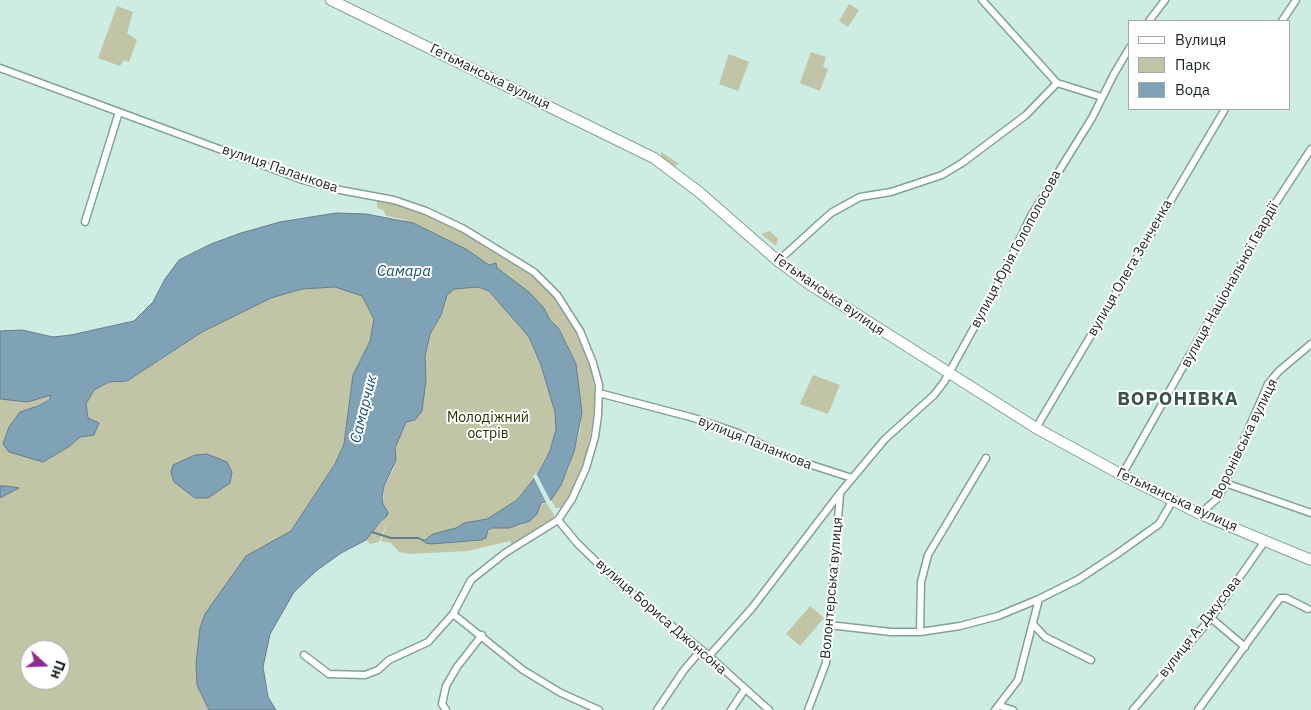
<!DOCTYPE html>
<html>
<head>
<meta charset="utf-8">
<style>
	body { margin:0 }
	#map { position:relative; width:1311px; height:710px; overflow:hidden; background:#cdece2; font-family:"IBM Plex Sans",sans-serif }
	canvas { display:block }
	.legend { position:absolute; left:1128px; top:20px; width:162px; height:90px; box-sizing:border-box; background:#fff; border:1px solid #a4a8a7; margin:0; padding:6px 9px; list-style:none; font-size:15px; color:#1b2623 }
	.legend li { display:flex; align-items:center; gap:10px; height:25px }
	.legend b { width:25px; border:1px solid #a4a8a7 }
	.north { position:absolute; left:20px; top:640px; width:50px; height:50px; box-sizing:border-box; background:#fff; border:1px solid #a4a8a7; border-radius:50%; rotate:110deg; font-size:14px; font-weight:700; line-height:20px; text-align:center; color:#1b2623 }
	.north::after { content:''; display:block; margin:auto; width:18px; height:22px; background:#8e298f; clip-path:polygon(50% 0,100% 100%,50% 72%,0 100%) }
</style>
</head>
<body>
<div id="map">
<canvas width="1311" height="710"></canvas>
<ul class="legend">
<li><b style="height:6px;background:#fff"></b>Вулиця</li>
<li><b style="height:14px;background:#c1c5a6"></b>Парк</li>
<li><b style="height:14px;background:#80a2b7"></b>Вода</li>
</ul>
<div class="north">Пн</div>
</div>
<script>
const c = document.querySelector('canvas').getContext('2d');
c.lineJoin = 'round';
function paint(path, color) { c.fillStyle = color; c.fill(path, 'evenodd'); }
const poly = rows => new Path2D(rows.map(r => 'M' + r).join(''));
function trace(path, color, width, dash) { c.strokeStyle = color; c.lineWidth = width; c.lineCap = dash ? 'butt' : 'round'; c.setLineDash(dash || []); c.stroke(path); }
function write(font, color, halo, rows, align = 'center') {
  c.font = font + ' "IBM Plex Sans",sans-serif'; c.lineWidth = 4; c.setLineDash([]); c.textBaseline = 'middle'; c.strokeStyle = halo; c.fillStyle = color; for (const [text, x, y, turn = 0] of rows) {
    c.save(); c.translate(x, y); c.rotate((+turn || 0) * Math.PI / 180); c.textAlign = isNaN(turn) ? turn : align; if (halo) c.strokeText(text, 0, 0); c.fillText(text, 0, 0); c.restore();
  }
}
const green = poly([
	[849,4,859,10,848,27,839,21],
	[117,6,133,12,127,33,137,40,129,62,124,60,120,66,98,58],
	[811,52,826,57,823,67,828,69,820,91,800,83],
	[729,54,749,62,738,91,719,84],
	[661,152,675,161,679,164,673,167,661,157],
	[380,200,425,214,462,232,532,275,555,297,576,332,590,364,595,393,595,414,585,459,570,495,561,508,556,508,551,500,569,468,580,431,582,413,576,364,559,329,550,320,547,313,529,292,497,268,496,263,489,265,466,249,425,229,402,219,386,216,383,210,377,208,377,201],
	[770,231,778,239,776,246,761,234],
	[335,287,362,296,374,319,370,341,353,375,344,444,335,464,291,531,272,542,200,628,196,664,197,685,209,710,0,710,0,399,28,402,51,395,49,399,38,406,20,412,43,462,70,446,80,437,88,418,86,404,94,390,109,382,127,381,202,332,271,298,302,289],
	[30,650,60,650,60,680,30,680],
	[478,287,489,291,529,337,541,365,555,412,556,429,550,451,538,474,517,500,487,519,464,523,456,528,434,534,429,538,420,539,426,543,431,544,481,540,492,528,520,526,537,514,538,507,546,502,554,515,553,520,525,536,513,547,510,541,468,551,409,554,399,552,391,543,381,541,389,519,379,542,370,544,366,540,368,535,387,516,386,508,383,504,384,487,393,470,396,460,395,448,402,428,406,422,422,411,426,380,425,356,430,334,441,315,447,294,454,289],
	[813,375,840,385,828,414,800,404],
	[810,606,824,618,800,646,786,634]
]);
const water = poly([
	[336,213,366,214,413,223,466,249,489,265,496,263,497,268,529,292,544,308,550,320,559,329,576,364,582,413,574,452,561,485,551,500,541,503,537,514,530,521,509,528,492,528,488,530,486,538,481,540,431,544,426,543,418,538,425,540,433,534,456,528,464,523,487,519,517,500,538,474,550,451,556,429,555,412,541,365,529,337,489,291,478,287,454,289,447,295,441,315,430,334,425,356,426,380,422,411,415,420,406,422,395,448,396,460,384,486,382,498,383,504,388,512,387,516,380,522,366,540,341,553,316,571,294,592,270,634,263,667,268,697,276,710,209,710,197,685,196,664,200,628,205,614,246,556,291,531,335,464,344,444,353,375,370,341,374,319,362,296,335,287,302,289,271,298,202,332,127,381,109,382,94,390,86,404,88,418,99,423,94,435,80,437,70,446,43,462,9,452,3,444,9,427,20,412,38,406,49,400,51,395,28,402,0,399,0,331,22,330,53,337,71,335,134,321,153,302,165,279,179,260,211,244,241,233,280,222,336,213],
	[207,454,227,462,232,472,230,483,208,498,195,498,174,482,171,472,173,465,195,455,207,454],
	[0,486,7,486,19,488,0,498,0,486]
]);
const pier = poly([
	[536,473,551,502,547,504,533,476]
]);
const stream = poly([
	[372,532,391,538,418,538]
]);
const minor = poly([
	[982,0,1057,83,1102,97],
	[1149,21,1165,0],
	[1282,21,1296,0],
	[0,68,303,180,340,190,394,200,426,211,464,229,534,272,557,295,580,331,593,363,599,385,598,415,595,437,586,468,572,499,558,520,505,553,471,580,453,614,428,642,389,660,378,670,365,675,329,674,304,655],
	[85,222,119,112],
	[778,261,831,213,860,197,891,192,942,175,962,163,1026,115,1057,83],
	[599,393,694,418,738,433,790,458,852,478],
	[1036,428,1225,109],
	[1122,475,1275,204,1311,149],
	[1225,483,1311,513],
	[1200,514,1219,497,1268,384,1279,371,1311,344],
	[558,520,577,543,612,577,709,656,769,710],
	[453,614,523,670,561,693,599,710],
	[1211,618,1245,647],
	[1033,624,1045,637,1091,660],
	[829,625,891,632,920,632,960,626,998,616,1039,599,1079,579,1117,554,1159,524,1173,500],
	[920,632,921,582,928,555,986,458],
	[709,656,752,608,840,493,885,439,934,395,944,382,997,286,1031,216,1092,118,1114,74,1130,47],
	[1000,706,1013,710],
	[446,710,442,704,446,686,457,667,482,635],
	[657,710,684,670,701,650],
	[731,710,745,689],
	[808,710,826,663,840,494],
	[995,710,1018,680,1039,599],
	[1133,710,1211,618,1265,541],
	[1198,710,1280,598,1286,598,1308,609]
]);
const trunk = poly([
	[331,0,654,158,699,192,778,261,809,284,1036,428,1122,475,1200,514,1311,560]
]);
const streetNames = [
	["Гетьманська вулиця",490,77,26],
	["вулиця Паланкова",280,169,19],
	["вулиця Юрія Голополосова",1016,249,-62],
	["вулиця Олега Зенченка",1130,268,-60],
	["вулиця Національної Гвардії",1230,285,-61],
	["Гетьманська вулиця",829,295,35],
	["Воронівська вулиця",1245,439,-64],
	["вулиця Паланкова",755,443,22],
	["Гетьманська вулиця",1177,500,25],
	["Волонтерська вулиця",832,588,-85],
	["вулиця Бориса Джонсона",661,617,41],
	["вулиця А. Джусова",1200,627,-52]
];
const parkNames = [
	["Молодіжний",488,418],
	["острів",488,434]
];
const waterNames = [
	["Самара",404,272],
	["Самарчик",364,409,-76]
];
const districtNames = [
	["ВОРОНІВКА",1178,400]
];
paint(green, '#c1c5a6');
paint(water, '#80a2b7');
trace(water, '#627d8b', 1);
paint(pier, '#cdece2');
trace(stream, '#627d8b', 2);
trace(minor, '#84a197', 9);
trace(trunk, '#84a197', 12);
trace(minor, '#fff', 6);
trace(trunk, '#fff', 10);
write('14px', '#1b2623', '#fff', streetNames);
write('14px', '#2c2e01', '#fff', parkNames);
write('italic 15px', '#12506e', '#fff', waterNames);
c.letterSpacing = '1px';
write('bold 19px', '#39534b', '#fff', districtNames);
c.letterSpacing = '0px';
</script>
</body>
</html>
